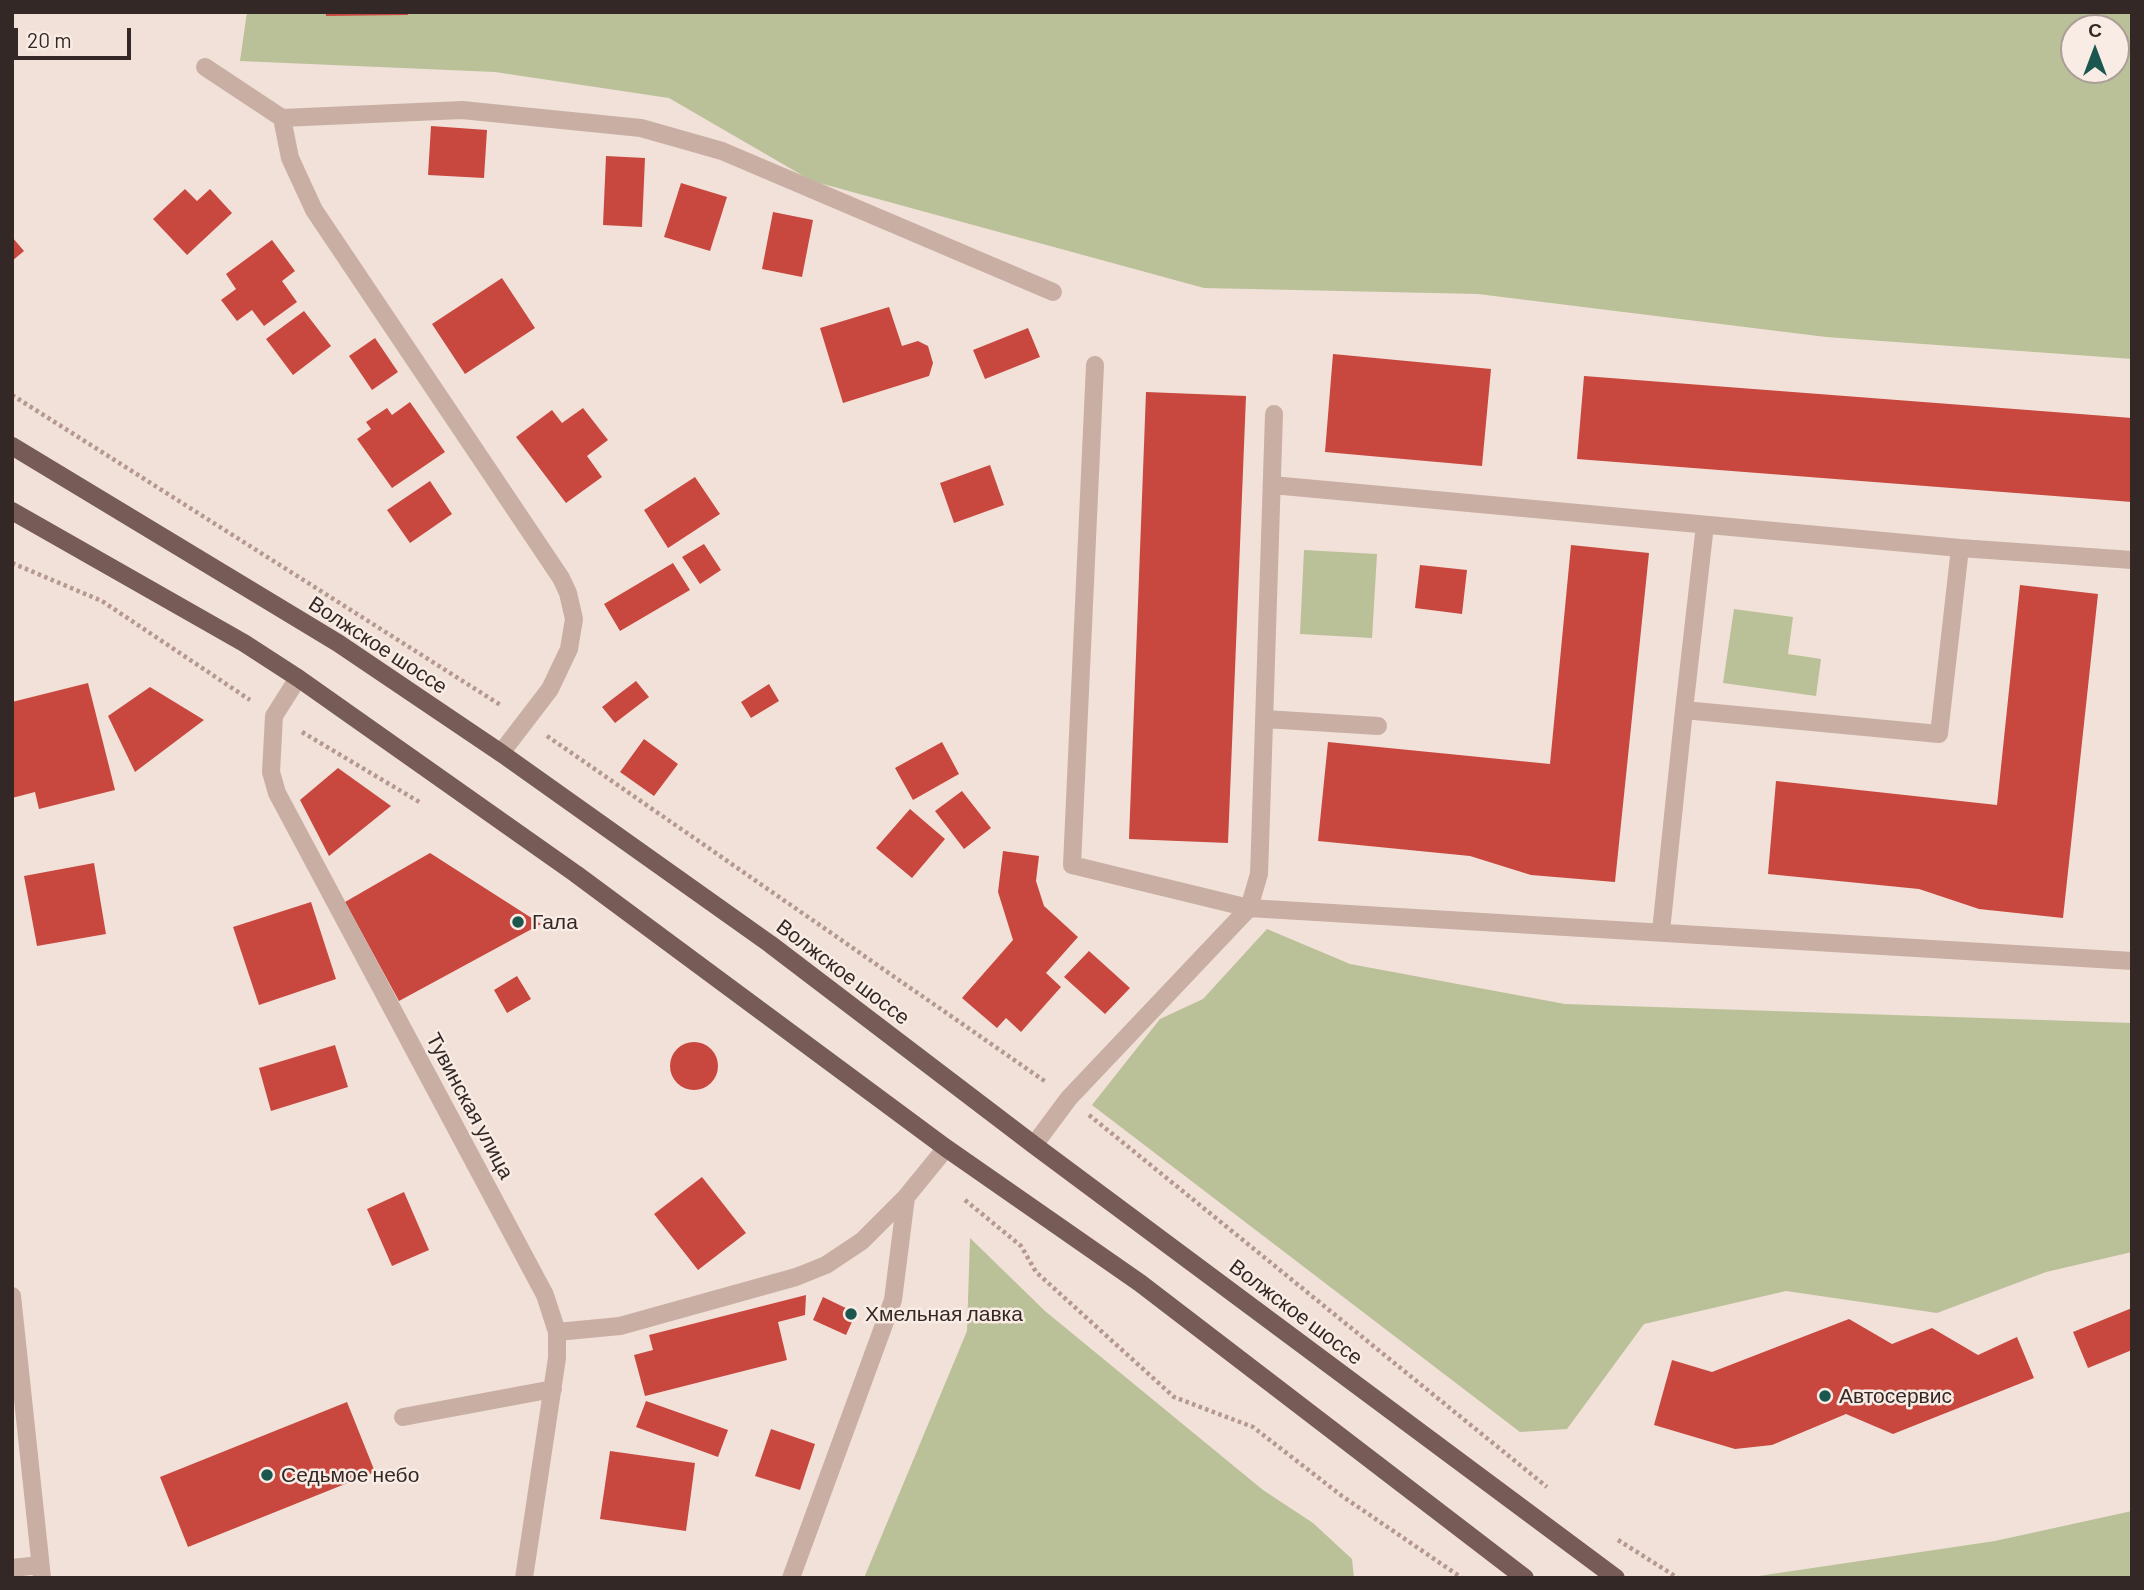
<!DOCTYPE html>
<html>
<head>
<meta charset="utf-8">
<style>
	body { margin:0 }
	#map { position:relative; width:2144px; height:1590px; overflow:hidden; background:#f1e1d8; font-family:Barlow,sans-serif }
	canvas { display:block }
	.frame { position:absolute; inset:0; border:14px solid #342826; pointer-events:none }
	.north { position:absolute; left:2060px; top:14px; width:70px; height:70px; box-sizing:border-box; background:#f9ece4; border:2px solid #aa9e98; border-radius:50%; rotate:0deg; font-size:19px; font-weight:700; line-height:28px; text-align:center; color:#342826 }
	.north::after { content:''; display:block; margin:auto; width:24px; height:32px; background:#1b564f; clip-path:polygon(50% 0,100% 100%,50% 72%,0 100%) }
	.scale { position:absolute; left:14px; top:28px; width:117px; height:32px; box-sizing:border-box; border:4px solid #342826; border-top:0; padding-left:9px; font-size:21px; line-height:24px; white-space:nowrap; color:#342826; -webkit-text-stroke:5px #f9ece4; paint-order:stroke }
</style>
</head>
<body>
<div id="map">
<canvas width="2144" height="1590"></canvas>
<div class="frame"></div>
<div class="north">С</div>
<div class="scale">20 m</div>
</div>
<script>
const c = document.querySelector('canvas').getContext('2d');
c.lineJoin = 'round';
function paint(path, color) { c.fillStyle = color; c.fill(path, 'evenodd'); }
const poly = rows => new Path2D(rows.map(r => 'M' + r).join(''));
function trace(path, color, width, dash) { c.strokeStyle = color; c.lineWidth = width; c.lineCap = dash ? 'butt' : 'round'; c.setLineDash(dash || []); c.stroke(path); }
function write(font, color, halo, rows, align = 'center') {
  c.font = font + ' Barlow,sans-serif'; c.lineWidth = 5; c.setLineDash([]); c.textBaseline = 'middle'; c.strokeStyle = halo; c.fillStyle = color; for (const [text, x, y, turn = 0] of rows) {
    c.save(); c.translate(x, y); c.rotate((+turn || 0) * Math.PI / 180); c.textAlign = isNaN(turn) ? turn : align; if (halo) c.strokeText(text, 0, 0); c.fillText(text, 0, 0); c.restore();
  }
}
const green = poly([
	[247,12,2132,12,2132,359,1826,337,1478,294,1204,288,812,181,669,98,495,72,240,61],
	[2074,28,2116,28,2116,70,2074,70],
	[1304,550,1377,554,1372,638,1300,634],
	[1734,609,1793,617,1788,654,1821,659,1816,696,1723,683],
	[1267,929,1350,964,1565,1004,2132,1023,2132,1252,2046,1272,1937,1313,1786,1291,1644,1324,1567,1429,1520,1432,1092,1105,1160,1019,1203,999],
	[970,1238,1045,1311,1263,1490,1313,1523,1352,1559,1354,1578,864,1578,967,1331],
	[2132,1511,2132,1578,1745,1578,1995,1541]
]);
const building = poly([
	[326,12,408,12,408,15,326,16],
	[431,126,487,130,484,178,428,175],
	[606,156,645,158,642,227,603,225],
	[681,183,727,197,710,251,664,237],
	[185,189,197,201,210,189,232,213,187,255,153,219],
	[773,212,813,220,802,277,762,269],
	[12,237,24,251,12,261],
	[272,240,295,271,282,281,297,302,264,326,252,310,237,321,221,300,236,289,226,274],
	[502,278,535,328,465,374,432,324],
	[889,307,902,346,918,341,928,346,933,363,929,376,843,403,820,328],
	[304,311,331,346,293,375,266,339],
	[1028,328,1040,357,985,379,973,350],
	[375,338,398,372,372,390,349,356],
	[1333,354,1491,369,1482,466,1325,452],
	[1584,376,2132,418,2132,502,1577,459],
	[1146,392,1246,396,1228,843,1129,839],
	[410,402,445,452,392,488,357,439,371,429,366,422,387,408,392,415],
	[583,408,608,440,587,456,602,477,566,503,516,437,552,410,562,423],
	[990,465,1004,505,954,523,940,483],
	[695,477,720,514,668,548,644,510],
	[430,481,452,514,410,543,387,510],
	[704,544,721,570,700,584,682,557],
	[1571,545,1649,553,1615,882,1531,875,1470,856,1318,841,1328,742,1550,764],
	[673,563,690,590,620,631,604,604],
	[1420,565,1467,570,1462,614,1415,608],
	[2020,585,2098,594,2063,918,1979,909,1919,889,1768,874,1776,781,1997,805],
	[636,681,649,697,615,723,602,707],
	[88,683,115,790,39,809,35,792,12,798,12,702],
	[769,684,779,701,751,718,741,702],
	[150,687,204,720,135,772,108,716],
	[644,739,678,764,654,796,620,772],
	[942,742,959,774,913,800,895,768],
	[338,768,391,806,329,856,300,800],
	[962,791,991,828,964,849,935,811],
	[910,809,945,839,912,878,876,848],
	[1003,851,1039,856,1036,881,1044,906,1078,937,1046,973,1061,987,1021,1032,1006,1018,997,1028,962,998,1013,940,998,892],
	[430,853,541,924,399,1001,345,902],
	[94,863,106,934,37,946,24,876],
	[311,902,336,979,259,1005,233,927],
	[1089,951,1130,988,1105,1014,1064,977],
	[517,976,531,999,507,1013,494,990],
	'670 1066a24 24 0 1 1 48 0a24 24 0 1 1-48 0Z',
	[335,1045,348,1087,271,1111,259,1068],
	[702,1177,746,1233,698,1270,654,1214],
	[404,1192,429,1250,392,1266,367,1209],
	[806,1295,805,1315,778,1322,787,1360,645,1396,634,1355,653,1350,649,1335],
	[823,1297,856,1313,846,1335,813,1320],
	[2132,1308,2132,1350,2088,1368,2073,1332],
	[1849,1319,1892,1344,1932,1328,1978,1355,2017,1337,2034,1378,1893,1434,1846,1414,1772,1445,1735,1449,1654,1425,1672,1360,1712,1372],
	[646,1401,728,1430,718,1457,636,1427],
	[347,1402,375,1472,188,1547,160,1477],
	[771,1429,815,1444,800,1490,755,1476],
	[610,1451,695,1463,686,1531,600,1519]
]);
const path = poly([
	[12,395,502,706],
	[12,563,102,601,250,700],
	[302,732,421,803],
	[547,736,1046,1082],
	[1089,1115,1547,1487],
	[965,1200,1021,1246,1036,1272,1174,1397,1253,1427,1342,1496,1462,1578],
	[1618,1540,1678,1578]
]);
const minor = poly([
	[205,67,282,118,462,110,641,128,722,151,1053,292],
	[282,118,290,158,314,210,561,578,568,593,574,619,569,649,550,689,501,753],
	[1095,365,1072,865,1249,908,2132,961],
	[1272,485,1960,548],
	[298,678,274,716,271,772,277,793,545,1295,557,1332,557,1358,524,1578],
	[1684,710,1705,525],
	[1265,719,1378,726],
	[1661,931,1684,710,1939,734,1960,548,2132,560],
	[1034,1145,1069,1098,1249,908,1259,874,1260,846,1274,414],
	[12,1296,42,1578],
	[557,1332,620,1326,796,1277,826,1265,862,1241,906,1197,946,1148],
	[403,1417,553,1389],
	[12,1568,40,1565],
	[791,1578,893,1300,906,1197]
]);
const major = poly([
	[12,446,338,643,501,753,770,944,1034,1145,1616,1578],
	[12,511,244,643,298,678,576,874,946,1148,1140,1283,1525,1578]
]);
const markers = [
	[518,922,7,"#1b564f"],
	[851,1314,7,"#1b564f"],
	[1825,1396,7,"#1b564f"],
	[267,1475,7,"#1b564f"]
];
const streetNames = [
	["Волжское шоссе",378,645,33],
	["Волжское шоссе",843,972,37],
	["Тувинская улица",470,1106,62],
	["Волжское шоссе",1296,1312,37]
];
const poiNames = [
	["Гала",532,922],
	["Хмельная лавка",865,1314],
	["Автосервис",1839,1396],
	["Седьмое небо",281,1475]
];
paint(green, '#bac098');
paint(building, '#c8483f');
trace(path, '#b5988e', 4.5, [3.5, 3.5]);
trace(minor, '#c9aea4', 18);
trace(major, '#775b56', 18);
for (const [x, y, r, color] of markers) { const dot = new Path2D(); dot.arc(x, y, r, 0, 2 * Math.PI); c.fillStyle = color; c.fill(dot); trace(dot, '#f9ece4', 2.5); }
write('21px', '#342826', '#f9ece4', streetNames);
write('21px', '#342826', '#f9ece4', poiNames, 'left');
</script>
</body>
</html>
